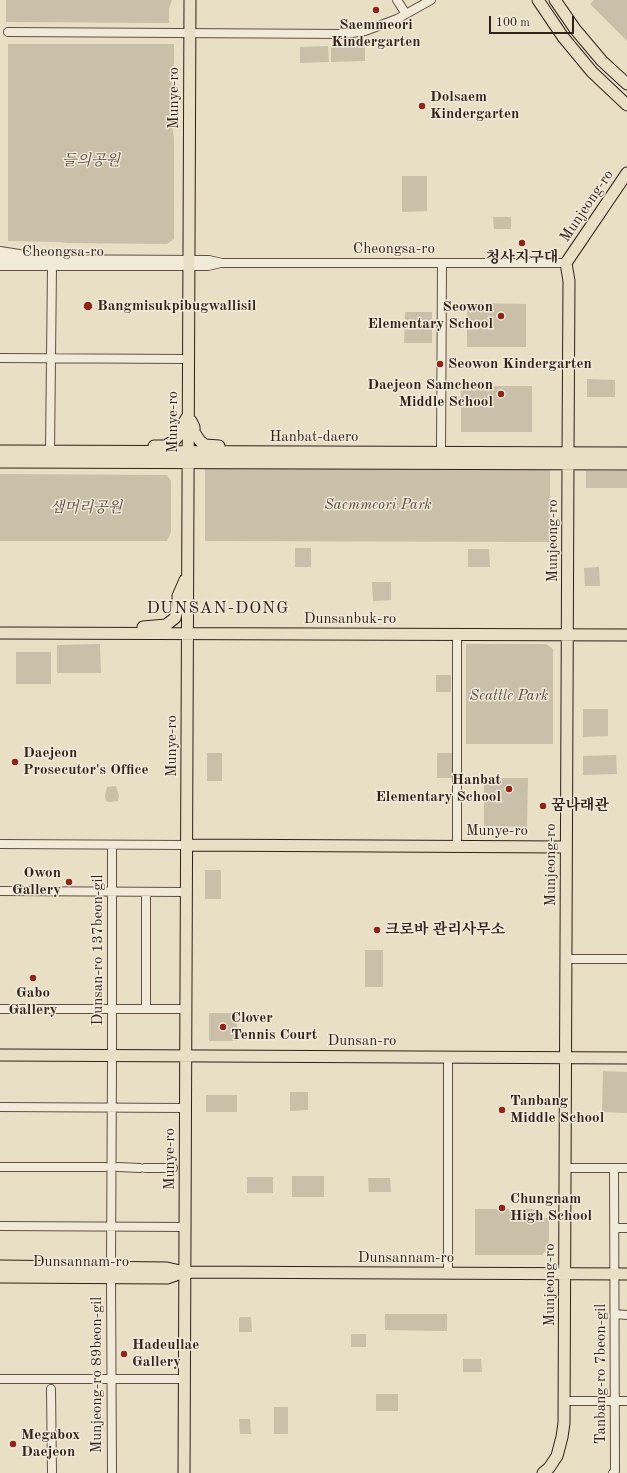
<!DOCTYPE html>
<html>
<head>
<meta charset="utf-8">
<style>
	body { margin:0 }
	#map { position:relative; width:627px; height:1473px; overflow:hidden; background:#e9dfc5; font-family:"Old Standard TT",serif }
	canvas { display:block }
	.scale { position:absolute; left:489px; top:16px; width:85px; height:18px; box-sizing:border-box; border:2px solid #322119; border-top:0; padding-left:5px; font-size:12px; line-height:14px; white-space:nowrap; color:#322119; -webkit-text-stroke:3px #f1ead9; paint-order:stroke }
</style>
</head>
<body>
<div id="map">
<canvas width="627" height="1473"></canvas>
<div class="scale">100 m</div>
</div>
<script>
const c = document.querySelector('canvas').getContext('2d');
c.lineJoin = 'round';
function paint(path, color) { c.fillStyle = color; c.fill(path, 'evenodd'); }
const poly = rows => new Path2D(rows.map(r => 'M' + r).join(''));
function trace(path, color, width, dash) { c.strokeStyle = color; c.lineWidth = width; c.lineCap = dash ? 'butt' : 'round'; c.setLineDash(dash || []); c.stroke(path); }
function write(font, color, halo, rows, align = 'center') {
  c.font = font + ' "Old Standard TT","Noto Serif KR",serif'; c.lineWidth = 3; c.setLineDash([]); c.textBaseline = 'middle'; c.strokeStyle = halo; c.fillStyle = color; for (const [text, x, y, turn = 0] of rows) {
    c.save(); c.translate(x, y); c.rotate((+turn || 0) * Math.PI / 180); c.textAlign = isNaN(turn) ? turn : align; if (halo) c.strokeText(text, 0, 0); c.fillText(text, 0, 0); c.restore();
  }
}
const green = poly([
	[6,0,172,0,169,9,169,23,6,22],
	[594,0,627,0,627,41,590,4],
	[8,44,174,44,174,73,172,82,172,127,174,138,174,239,167,244,66,243,60,242,8,241],
	[328,46,329,62,300,63,300,47],
	[331,46,365,46,365,61,331,62],
	[402,176,427,176,427,211,402,212],
	[493,217,511,217,511,229,494,229],
	[467,303,526,304,526,347,467,347],
	[405,312,432,312,432,343,404,343],
	[587,379,615,380,615,397,587,397],
	[461,386,532,386,532,432,461,432],
	[205,467,550,468,550,542,205,541],
	[586,471,627,471,627,488,586,488],
	[0,474,167,475,171,481,171,532,167,541,0,541],
	[295,548,311,548,311,567,295,567],
	[468,549,489,549,490,567,468,567],
	[599,567,600,586,585,586,584,568],
	[372,582,391,582,391,600,373,601],
	[100,644,101,673,57,673,57,645],
	[466,644,546,644,553,649,553,744,466,744],
	[16,652,51,652,51,684,16,684],
	[436,675,451,675,451,692,436,692],
	[583,709,608,709,608,736,583,737],
	[207,753,222,753,222,781,207,781],
	[437,753,452,753,452,778,437,778],
	[616,755,617,774,583,775,583,756],
	[484,778,528,778,527,827,484,826],
	[116,786,119,796,118,801,109,802,106,801,105,796,107,787],
	[205,870,221,870,221,899,205,899],
	[365,950,383,950,383,987,365,987],
	[209,1013,237,1013,237,1041,209,1041],
	[603,1071,627,1072,627,1113,602,1112],
	[290,1092,308,1092,308,1110,290,1111],
	[206,1095,237,1095,237,1112,206,1112],
	[292,1176,324,1176,324,1197,292,1197],
	[247,1177,273,1177,273,1193,247,1193],
	[368,1178,390,1178,391,1192,369,1192],
	[475,1209,538,1209,538,1218,549,1218,549,1247,542,1255,475,1255],
	[385,1314,447,1314,447,1331,385,1330],
	[241,1317,251,1317,252,1332,239,1332,239,1318],
	[351,1334,366,1334,366,1347,351,1347],
	[463,1359,481,1359,482,1372,463,1372],
	[376,1394,398,1394,398,1411,376,1411],
	[274,1407,288,1407,288,1434,274,1434],
	[239,1419,250,1419,251,1434,240,1434]
]);
const minor = poly([
	[397,0,406,14],
	[8,32,345,34,365,31,397,19,431,0],
	[0,251,26,255],
	[0,259,209,260,222,263,566,263],
	[0,266,208,266,221,263],
	[0,358,188,359],
	[50,451,52,266],
	[441,453,442,263],
	[0,844,187,845],
	[456,846,457,839,457,635],
	[0,891,186,892],
	[566,959,627,959],
	[0,1009,186,1009],
	[146,1009,146,892],
	[112,1055,112,845],
	[448,1057,448,1273],
	[0,1107,185,1108],
	[0,1167,105,1167],
	[118,1167,140,1168],
	[145,1168,173,1168],
	[566,1168,627,1168],
	[0,1226,185,1227],
	[615,1228,627,1228],
	[111,1267,112,1062],
	[111,1278,112,1473],
	[615,1314,627,1315],
	[0,1379,185,1379],
	[51,1389,52,1473],
	[564,1401,627,1401],
	[613,1473,615,1471,614,1168]
]);
const major = poly([
	[538,0,563,37,592,72,627,105],
	[555,0,575,29,602,61,627,84],
	[191,421,194,427,194,432,200,441,205,445,219,446],
	[154,446,165,446,174,441,180,434,181,427,188,416],
	[0,451,627,453],
	[568,453,569,281,566,263,627,173],
	[0,462,627,464],
	[143,627,166,625,175,618,178,607,178,596,185,580],
	[0,633,627,635],
	[187,845,566,847],
	[0,1055,627,1058],
	[0,1266,167,1268,185,1272,627,1274],
	[0,1277,167,1278,184,1272],
	[184,1473,190,0],
	[543,1473,549,1468,557,1456,562,1437,564,1423,568,463]
]);
const markers = [
	[376,10,4,"#8f2418"],
	[422,106,4,"#8f2418"],
	[522,243,4,"#8f2418"],
	[88,306,5,"#8f2418"],
	[501,316,4,"#8f2418"],
	[440,364,4,"#8f2418"],
	[501,394,4,"#8f2418"],
	[15,762,4,"#8f2418"],
	[509,789,4,"#8f2418"],
	[543,806,4,"#8f2418"],
	[69,882,4,"#8f2418"],
	[377,930,4,"#8f2418"],
	[33,978,4,"#8f2418"],
	[223,1027,4,"#8f2418"],
	[502,1110,4,"#8f2418"],
	[502,1208,4,"#8f2418"],
	[124,1354,4,"#8f2418"],
	[13,1444,4,"#8f2418"]
];
const poiNames = [
	["Saemmeori",376,25,"center"],
	["Kindergarten",376,42,"center"],
	["Dolsaem",430,97],
	["Kindergarten",430,114],
	["청사지구대",522,258,"center"],
	["Bangmisukpibugwallisil",97,306],
	["Seowon",493,307,"right"],
	["Elementary School",493,324,"right"],
	["Seowon Kindergarten",448,364],
	["Daejeon Samcheon",493,385,"right"],
	["Middle School",493,402,"right"],
	["Daejeon",23,753],
	["Prosecutor's Office",23,770],
	["Hanbat",501,780,"right"],
	["Elementary School",501,797,"right"],
	["꿈나래관",551,806],
	["Owon",61,873,"right"],
	["Gallery",61,890,"right"],
	["크로바 관리사무소",385,930],
	["Gabo",33,993,"center"],
	["Gallery",33,1010,"center"],
	["Clover",231,1018],
	["Tennis Court",231,1035],
	["Tanbang",510,1101],
	["Middle School",510,1118],
	["Chungnam",510,1199],
	["High School",510,1216],
	["Hadeullae",132,1345],
	["Gallery",132,1362],
	["Megabox",21,1435],
	["Daejeon",21,1452]
];
const streetNames = [
	["Munye-ro",174,98,-90],
	["Munjeong-ro",587,206,-56],
	["Cheongsa-ro",394,249],
	["Cheongsa-ro",63,252],
	["Munye-ro",173,422,-90],
	["Hanbat-daero",314,437],
	["Munjeong-ro",553,541,-90],
	["Dunsanbuk-ro",350,619],
	["Munye-ro",172,746,-90],
	["Munye-ro",497,831],
	["Munjeong-ro",551,865,-90],
	["Dunsan-ro 137beon-gil",98,950,-90],
	["Dunsan-ro",362,1041],
	["Munye-ro",170,1159,-90],
	["Dunsannam-ro",406,1258],
	["Dunsannam-ro",81,1262],
	["Munjeong-ro",550,1285,-90],
	["Tanbang-ro 7beon-gil",601,1374,-90],
	["Munjeong-ro 89beon-gil",97,1375,-90]
];
const parkNames = [
	["들의공원",91,161],
	["Saemmeori Park",378,505],
	["샘머리공원",86,508],
	["Seattle Park",509,696]
];
const quarterNames = [
	["DUNSAN-DONG",218,609]
];
paint(green, '#cabfa8');
trace(minor, '#605044', 10);
trace(major, '#322119', 13);
trace(minor, '#f1ead9', 8);
trace(major, '#e9dfc5', 11);
for (const [x, y, r, color] of markers) { const dot = new Path2D(); dot.arc(x, y, r, 0, 2 * Math.PI); c.fillStyle = color; c.fill(dot); trace(dot, '#f1ead9', 1.5); }
write('bold 15px', '#322119', '#f1ead9', poiNames, 'left');
write('15px', '#322119', '#f1ead9', streetNames);
write('italic 15px', '#58483d', '#f1ead9', parkNames);
c.letterSpacing = '1px';
write('17px', '#322119', '#f1ead9', quarterNames);
c.letterSpacing = '0px';
</script>
</body>
</html>
